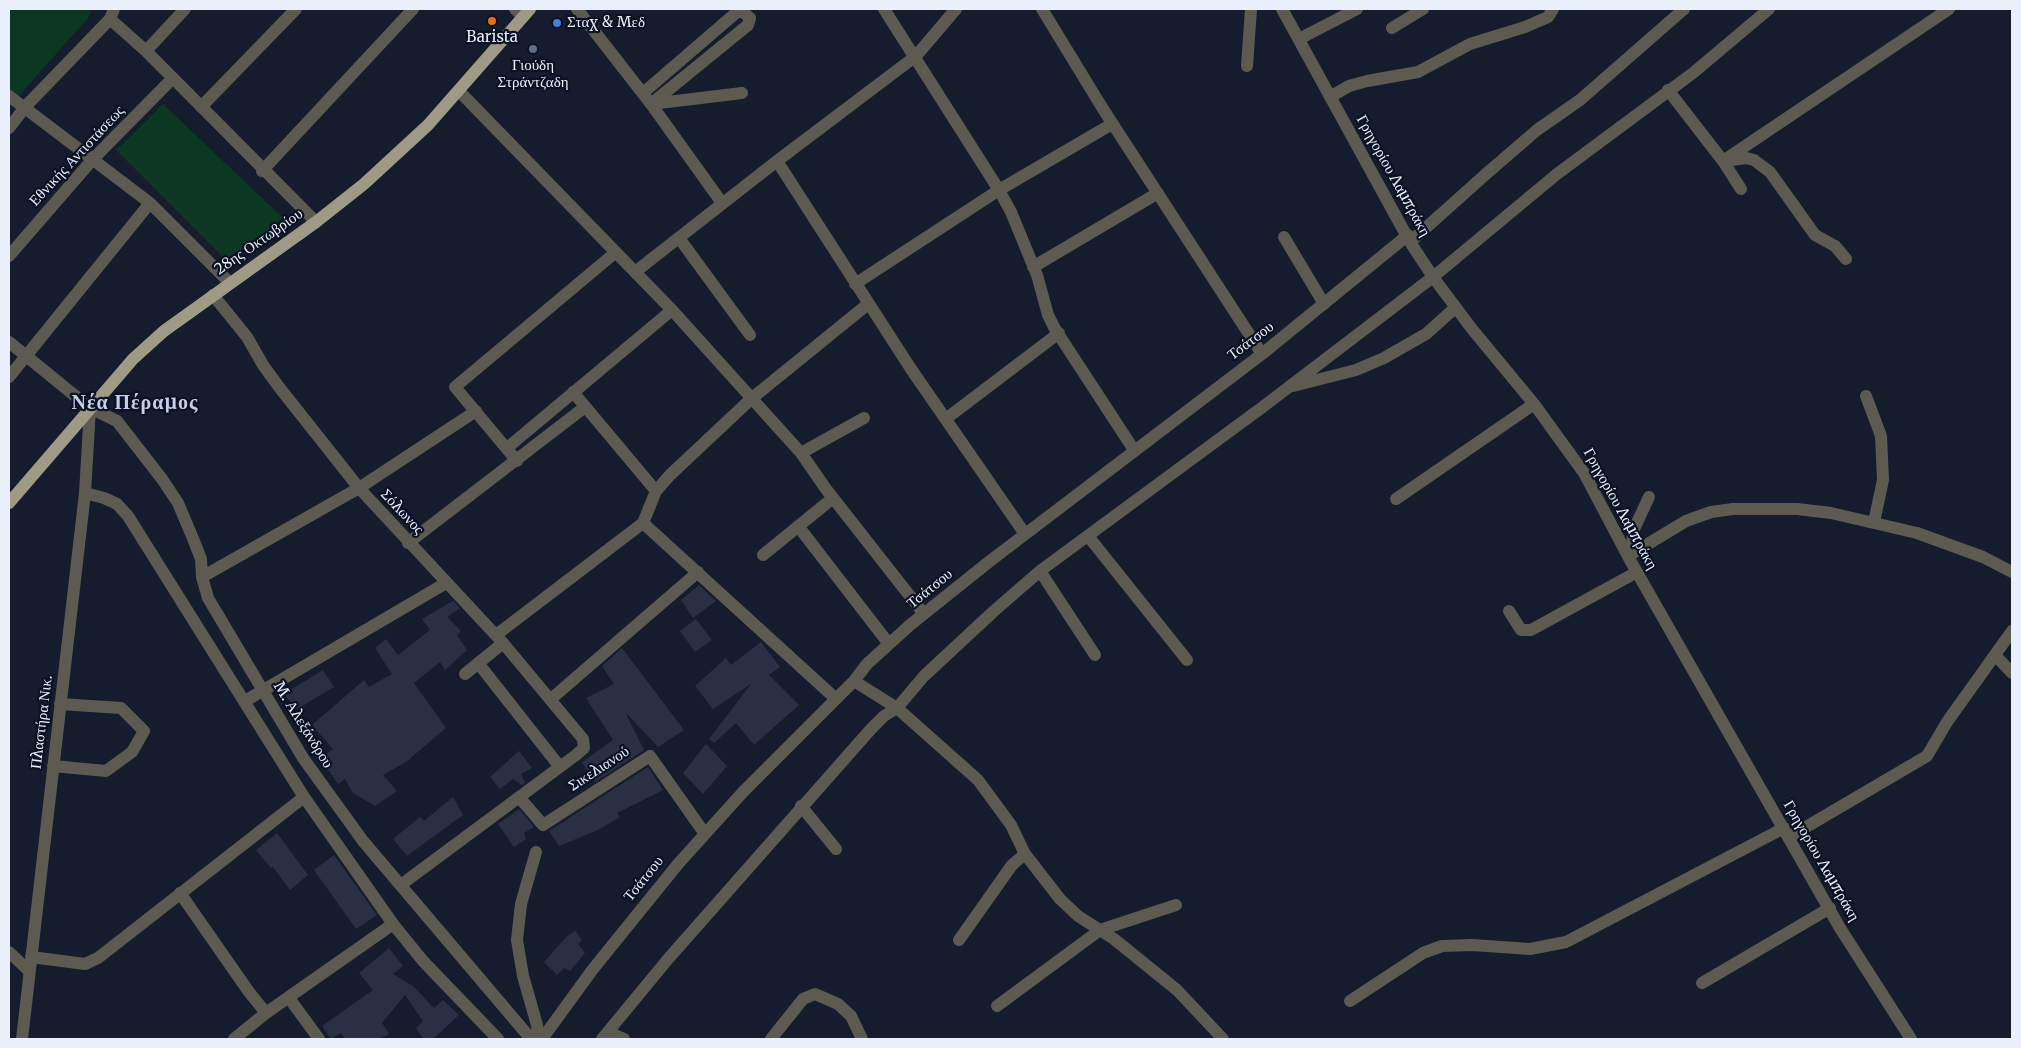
<!DOCTYPE html>
<html>
<head>
<meta charset="utf-8">
<style>
	body { margin:0 }
	#map { position:relative; width:2021px; height:1048px; overflow:hidden; background:#151c2d; font-family:Merriweather,serif }
	canvas { display:block }
	.frame { position:absolute; inset:0; border:10px solid #e9effb; pointer-events:none }
</style>
</head>
<body>
<div id="map">
<canvas width="2021" height="1048"></canvas>
<div class="frame"></div>
</div>
<script>
const c = document.querySelector('canvas').getContext('2d');
c.lineJoin = 'round';
function paint(path, color) { c.fillStyle = color; c.fill(path, 'evenodd'); }
const poly = rows => new Path2D(rows.map(r => 'M' + r).join(''));
function trace(path, color, width, dash) { c.strokeStyle = color; c.lineWidth = width; c.lineCap = dash ? 'butt' : 'round'; c.setLineDash(dash || []); c.stroke(path); }
function write(font, color, halo, rows, align = 'center') {
  c.font = font + ' Merriweather,serif'; c.lineWidth = 4.5; c.setLineDash([]); c.textBaseline = 'middle'; c.strokeStyle = halo; c.fillStyle = color; for (const [text, x, y, turn = 0] of rows) {
    c.save(); c.translate(x, y); c.rotate((+turn || 0) * Math.PI / 180); c.textAlign = isNaN(turn) ? turn : align; if (halo) c.strokeText(text, 0, 0); c.fillText(text, 0, 0); c.restore();
  }
}
const green = poly([
	[9,9,92,9,88,18,9,107],
	[163,104,283,218,228,262,116,150]
]);
const building = poly([
	[699,585,716,601,693,618,681,600],
	[453,601,460,608,447,617,461,631,457,635,467,650,445,670,440,662,414,683,446,728,406,762,383,775,397,791,375,806,353,793,345,779,338,784,320,758,333,749,312,725,364,680,369,687,392,674,375,648,386,639,398,655,430,630,422,619],
	[696,619,712,640,695,652,680,631],
	[761,642,780,667,769,675,799,705,754,745,736,723,714,743,709,739,751,684,713,709,695,686,726,658,731,665],
	[622,648,684,730,658,747,625,712,644,750,595,782,582,762,613,740,586,698,614,684,602,666],
	[323,670,334,687,297,709,284,694],
	[706,744,727,766,703,794,683,773],
	[519,751,532,768,521,774,525,783,522,785,513,779,500,789,490,777],
	[648,767,663,790,617,813,620,817,598,830,559,846,549,831],
	[453,797,463,815,407,856,393,839,420,817,424,821],
	[519,809,534,827,524,833,526,839,514,847,498,824],
	[277,833,308,875,290,890,273,867,271,868,256,850],
	[334,855,377,915,356,929,314,870],
	[575,931,582,940,578,944,585,953,570,971,564,968,557,975,544,962,567,936],
	[389,948,403,966,393,974,414,987,434,1008,443,1000,459,1015,433,1039,423,1039,416,1028,423,1021,405,995,382,1023,389,1034,379,1039,345,1039,341,1033,331,1039,322,1026,373,990,359,973]
]);
const minor = poly([
	[515,9,523,17],
	[577,9,651,104,722,203],
	[884,9,999,190,1011,212,1037,275,1048,315,1055,329,1134,450],
	[1042,9,1103,109,1262,354],
	[1282,9,1410,242,1433,277,1472,329,1534,404,1584,473,1630,560,1840,928,1911,1039],
	[110,19,146,51,316,222],
	[1392,28,1423,9],
	[1299,39,1357,9],
	[146,51,185,9],
	[1247,66,1251,9],
	[1668,90,1723,161,1741,189],
	[459,91,672,310,801,453,826,489,924,614],
	[643,93,737,12,743,12,750,18,748,25,651,104],
	[9,96,150,203,229,282],
	[1330,97,1349,86,1367,81,1418,72,1470,44,1525,27,1548,17,1553,9],
	[651,104,742,93],
	[201,107,296,9],
	[9,128,26,106,110,19,114,9],
	[777,161,911,369,1025,534],
	[1723,161,1949,9],
	[1725,161,1746,158,1754,160,1770,172,1815,235,1835,246,1846,259],
	[262,171,413,9],
	[1284,237,1324,304],
	[679,238,750,335],
	[1410,242,1486,174,1537,130,1580,100,1684,9],
	[9,256,93,159,172,79],
	[1033,267,1158,193],
	[635,272,777,161,916,56,956,9],
	[855,284,999,190,1112,124],
	[213,295,247,337,263,365,279,387,359,488,503,643,583,739,584,748,576,755,402,884],
	[9,342,90,408,117,421,162,479,178,503,194,541,201,559,202,577,208,598,303,758,363,841,531,1039],
	[9,377,150,203],
	[1293,386,1356,370,1384,358,1426,334,1455,308],
	[573,392,656,491],
	[1866,396,1881,436,1883,480,1874,522],
	[947,418,1059,333],
	[507,448,672,310],
	[801,453,864,418],
	[517,461,455,387,616,252],
	[85,493,104,498,117,504,128,516,304,797,393,924,423,961,498,1039],
	[1396,499,1534,404],
	[643,523,835,698],
	[798,526,889,644],
	[1088,536,1187,660],
	[408,543,585,407],
	[1632,554,1633,531,1649,497],
	[763,555,833,498],
	[1628,556,1686,521,1711,512,1733,509,1797,509,1831,513,1917,533,1983,557,2012,572],
	[1040,571,1095,655],
	[202,577,359,488,476,411],
	[1509,611,1521,630,1531,630,1637,572],
	[496,635,643,523,656,491,670,475,751,399,868,304],
	[1995,655,2012,673],
	[478,663,560,767],
	[465,674,503,643],
	[854,681,897,708,978,780,1011,825,1025,854,1060,899,1078,916,1114,939,1177,990,1223,1039],
	[551,699,698,572],
	[245,701,446,583],
	[53,766,106,771,132,752,144,731,121,708,60,704],
	[519,797,543,825,650,756,705,834],
	[801,806,836,849],
	[1789,837,1927,756,1947,722,2012,631],
	[536,852,521,904,517,940,523,976,537,1025,538,1039],
	[180,893,249,992,266,1013],
	[959,940,1012,865,1025,854],
	[9,952,29,971],
	[31,957,85,964,98,958,304,797],
	[1702,983,1830,908],
	[289,998,319,1039],
	[1350,1001,1423,953,1442,946,1472,945,1530,949,1566,942,1784,828],
	[997,1006,1100,930,1176,905],
	[608,1032,624,1039],
	[22,1039,85,493,90,408],
	[234,1039,266,1013,393,924],
	[542,1039,593,969,678,864,743,792,854,681,867,664,910,625,990,561,1262,354,1408,235],
	[602,1039,668,959,871,729,884,716,897,708,924,676,994,611,1040,571,1264,406,1433,277,1557,174,1693,73,1769,9],
	[771,1039,803,999,815,994,838,1004,851,1016,862,1039]
]);
const major = poly([
	[9,503,133,359,164,331,316,222,364,184,428,125,530,9]
]);
const markers = [
	[492,21,5,"#e8710a"],
	[557,23,5,"#3f7fe0"],
	[533,49,5,"#5c6f8a"]
];
const poiNames = [
	["Σταχ & Μεδ",567,23,"left"],
	["Barista",492,38],
	["Γιούδη",533,66],
	["Στράντζαδη",533,83]
];
const streetNames = [
	["Εθνικής Αντιστάσεως",77,156,-47],
	["Γρηγορίου Λαμπράκη",1393,176,61],
	["28ης Οκτωβρίου",259,242,-35],
	["Τσάτσου",1251,341,-37],
	["Γρηγορίου Λαμπράκη",1620,509,61],
	["Σόλωνος",402,512,47],
	["Τσάτσου",930,589,-39],
	["Πλαστήρα Νικ.",42,722,-83],
	["Μ. Αλεξάνδρου",303,725,58],
	["Σικελιανού",599,769,-33],
	["Γρηγορίου Λαμπράκη",1821,861,60],
	["Τσάτσου",644,879,-51]
];
const districtNames = [
	["Νέα Πέραμος",135,403]
];
paint(green, '#0c3722');
paint(building, '#293043');
trace(minor, '#5d5b51', 12);
trace(major, '#9f9a85', 12);
for (const [x, y, r, color] of markers) { const dot = new Path2D(); dot.arc(x, y, r, 0, 2 * Math.PI); c.fillStyle = color; c.fill(dot); trace(dot, '#0c1223', 2); }
write('15px', '#e9effb', '#0c1223', poiNames);
write('15px', '#e9effb', '#0c1223', streetNames);
c.letterSpacing = '1px';
write('bold 20px', '#c5cfe7', '#0c1223', districtNames);
c.letterSpacing = '0px';
</script>
</body>
</html>
